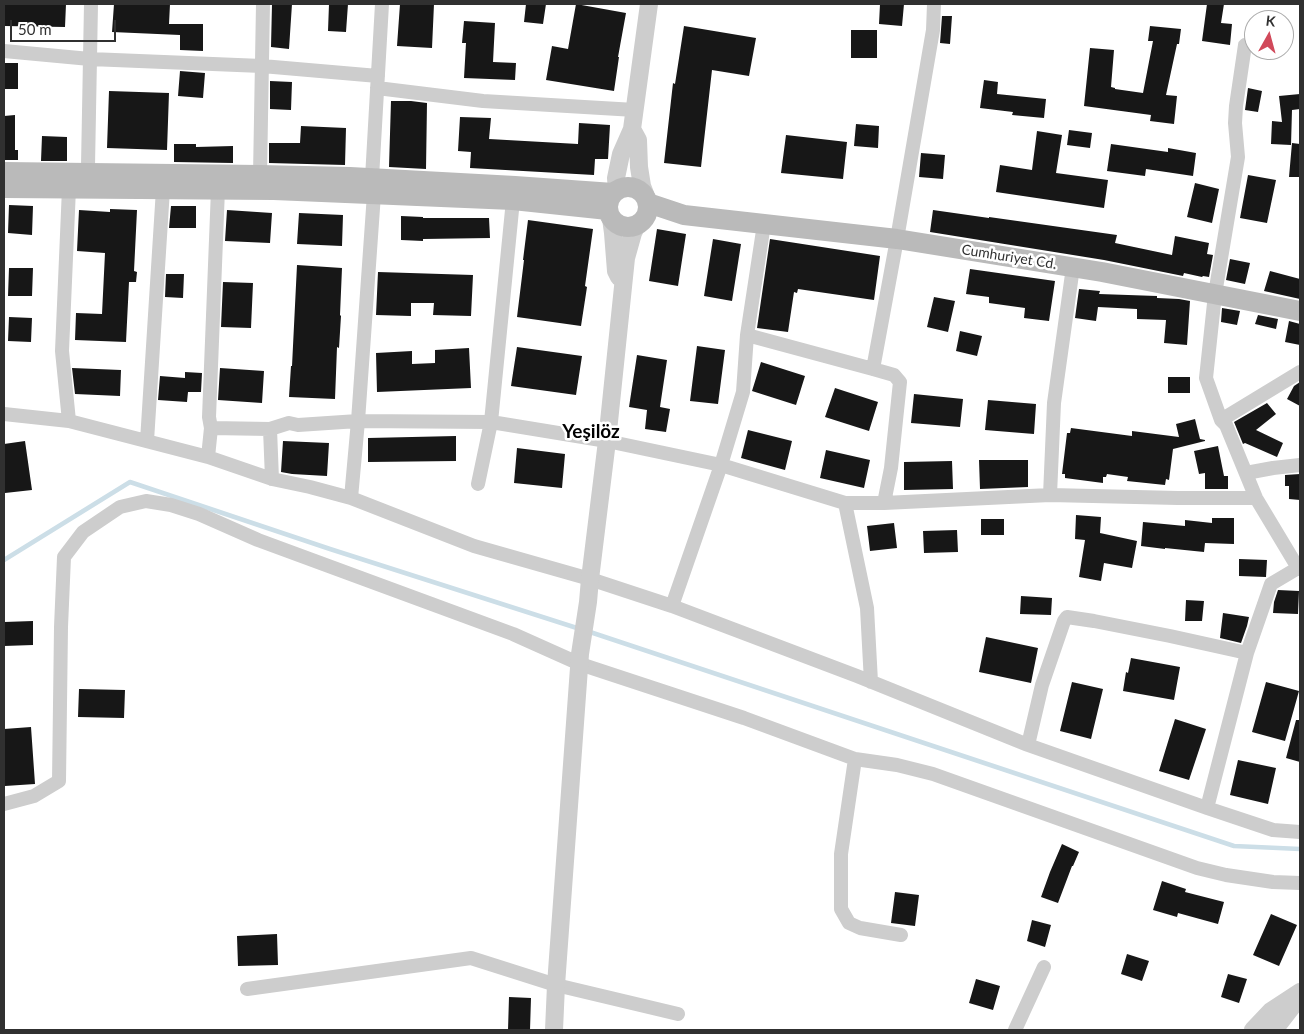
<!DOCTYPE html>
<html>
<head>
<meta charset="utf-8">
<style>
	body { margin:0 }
	#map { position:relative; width:1304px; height:1034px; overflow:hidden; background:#fff; font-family:Lato,sans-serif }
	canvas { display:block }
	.frame { position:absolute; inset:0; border:5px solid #303030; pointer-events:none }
	.north { position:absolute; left:1244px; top:10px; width:50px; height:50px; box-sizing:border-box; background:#fff; border:1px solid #acacac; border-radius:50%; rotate:7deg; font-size:14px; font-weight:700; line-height:20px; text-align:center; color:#303030 }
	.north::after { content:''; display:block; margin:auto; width:18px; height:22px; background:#d1495a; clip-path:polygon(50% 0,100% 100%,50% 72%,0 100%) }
	.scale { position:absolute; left:10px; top:20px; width:106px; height:22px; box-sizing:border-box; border:2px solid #303030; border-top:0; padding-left:6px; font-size:15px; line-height:18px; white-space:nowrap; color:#303030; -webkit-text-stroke:4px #fff; paint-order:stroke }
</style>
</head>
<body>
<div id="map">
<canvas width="1304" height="1034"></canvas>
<div class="frame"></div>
<div class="north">K</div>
<div class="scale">50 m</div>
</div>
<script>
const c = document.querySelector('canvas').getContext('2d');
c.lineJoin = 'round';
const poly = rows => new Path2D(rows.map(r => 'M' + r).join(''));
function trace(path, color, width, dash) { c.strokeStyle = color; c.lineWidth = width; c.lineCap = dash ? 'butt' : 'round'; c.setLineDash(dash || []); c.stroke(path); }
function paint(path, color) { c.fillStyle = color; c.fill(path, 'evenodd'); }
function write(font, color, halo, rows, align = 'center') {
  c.font = font + ' Lato,sans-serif'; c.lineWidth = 5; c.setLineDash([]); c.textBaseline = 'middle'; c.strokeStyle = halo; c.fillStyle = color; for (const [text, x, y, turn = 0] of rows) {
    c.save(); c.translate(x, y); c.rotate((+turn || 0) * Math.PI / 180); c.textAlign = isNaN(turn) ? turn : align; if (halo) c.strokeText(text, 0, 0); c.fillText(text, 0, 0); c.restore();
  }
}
const stream = poly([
	[4,560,130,482,330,549,580,629],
	[587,631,1234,846,1300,849]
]);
const building = poly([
	[4,4,66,4,65,27,4,26],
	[114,4,170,4,169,24,203,24,203,51,180,50,180,35,112,32],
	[272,4,292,4,289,49,271,47],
	[329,4,348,4,346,32,328,31],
	[400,4,434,4,432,48,397,46],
	[526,4,546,4,543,24,524,22],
	[576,4,626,13,618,57,619,57,614,91,546,80,552,46,568,49],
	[880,4,904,4,902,26,879,24],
	[1207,4,1224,4,1221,23,1232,24,1230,45,1202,41],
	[942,16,952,16,950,44,940,43],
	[464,21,495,23,493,62,516,63,515,80,464,78,466,43,462,43],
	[684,26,756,38,749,76,712,70,701,167,664,163,673,83,675,84],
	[1150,26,1181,29,1179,44,1177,44,1166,95,1177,96,1174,124,1150,121,1151,115,1084,106,1090,48,1114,50,1111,87,1115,88,1115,89,1143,93,1153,41,1148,41],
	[851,30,877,30,877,58,851,58],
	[4,63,18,63,18,89,4,89],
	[180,71,205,73,203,98,178,96],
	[984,80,998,82,997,94,1046,99,1044,118,1012,115,1013,112,980,108],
	[270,81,292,82,291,110,270,109],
	[1248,88,1262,91,1258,112,1245,110],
	[109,91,169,93,167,150,107,148],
	[1300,94,1300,109,1292,110,1291,145,1271,144,1272,121,1282,122,1279,96],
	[391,101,411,101,427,103,426,169,389,167],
	[15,115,15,150,18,150,18,160,4,160,4,116],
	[460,117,491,118,489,139,578,144,579,123,610,125,608,159,595,159,594,175,470,168,471,152,458,151],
	[856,124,879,126,878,148,854,146],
	[301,126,346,128,345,165,269,163,269,143,300,143],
	[1069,130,1092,133,1090,148,1067,145],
	[1037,131,1062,135,1056,173,1108,180,1104,208,996,192,1000,165,1032,170],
	[786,135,847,142,843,179,781,173],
	[42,136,67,137,67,161,41,161],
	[1292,143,1300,144,1300,177,1289,177],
	[174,144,196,144,196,147,233,146,233,163,174,162],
	[1111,144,1168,152,1168,148,1196,153,1193,176,1146,169,1145,176,1107,171],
	[921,153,945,155,943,179,919,177],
	[1248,175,1276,180,1267,223,1240,218],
	[1195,183,1219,189,1212,223,1187,217],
	[9,205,33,206,32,235,8,233],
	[171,206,196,206,196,228,169,228],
	[110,209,137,210,134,271,137,272,136,282,129,282,126,342,75,340,76,313,102,314,105,253,77,251,79,210,110,212],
	[227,210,272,213,270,243,225,241],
	[933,210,989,218,989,217,1117,235,1115,243,1172,255,1175,236,1209,243,1207,254,1213,255,1209,277,1203,276,1202,277,1184,273,1183,276,1104,260,930,232],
	[299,213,343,215,342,246,297,244],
	[401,216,423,217,423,218,489,218,490,238,423,239,423,241,401,240],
	[528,220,593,229,585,286,587,287,581,326,517,317,524,260,523,260],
	[657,229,686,234,678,286,649,281],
	[713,239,741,244,732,301,704,296],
	[770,239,880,256,874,300,798,289,797,293,794,292,788,332,757,328],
	[1230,259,1250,263,1245,284,1226,280],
	[297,265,342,268,340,315,341,316,339,348,337,347,335,399,289,397,291,366,292,366],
	[9,268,33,268,32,296,8,296],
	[970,269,1055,281,1049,321,1024,318,1025,308,989,303,989,297,966,294],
	[1270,271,1300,279,1300,299,1264,291],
	[378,272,473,275,471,316,433,315,434,303,411,303,411,316,376,315],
	[166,274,184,274,183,298,165,297],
	[223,282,253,283,251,328,221,327],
	[1079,289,1100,291,1099,294,1157,296,1157,298,1179,299,1190,301,1187,345,1164,343,1166,320,1137,319,1137,309,1098,307,1096,321,1075,318],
	[934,297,955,301,948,332,927,327],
	[1222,308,1240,311,1237,325,1221,322],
	[1258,315,1278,319,1276,329,1255,324],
	[9,317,32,318,31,342,8,341],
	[1289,321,1300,324,1300,345,1285,342],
	[960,331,982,336,977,356,956,351],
	[697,346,725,350,718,404,690,401],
	[517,347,582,356,576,395,511,386],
	[469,348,471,388,377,392,376,353,412,351,412,364,435,363,435,350],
	[637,355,667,360,660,407,670,409,666,432,645,429,647,410,629,407],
	[761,362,805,376,796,405,752,391],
	[72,368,121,370,120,396,75,394],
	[220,368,264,371,262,403,218,400],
	[185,372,202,373,201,392,188,392,187,402,158,400,160,376,185,378],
	[1168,377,1190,377,1190,393,1168,393],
	[1300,382,1300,406,1287,399,1294,386],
	[835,388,878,402,869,431,825,417],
	[914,394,963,399,960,427,911,423],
	[988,400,1036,404,1034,434,985,430],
	[1267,403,1276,414,1256,430,1283,443,1277,457,1245,443,1243,444,1234,422],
	[1195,419,1200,439,1205,440,1205,441,1173,449,1169,480,1166,479,1165,485,1127,481,1128,477,1107,474,1106,477,1103,477,1103,483,1065,478,1065,474,1062,474,1067,433,1070,433,1071,428,1132,436,1132,431,1179,437,1176,424],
	[748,430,792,441,785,470,741,458],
	[456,436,456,461,368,462,368,438],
	[25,441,32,490,5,493,4,481,4,444],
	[283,441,329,443,327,476,292,474,281,472],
	[1218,446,1224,476,1228,476,1228,489,1205,489,1205,473,1199,474,1194,451],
	[517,448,565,454,562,488,514,483],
	[826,450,870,460,864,488,820,478],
	[979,460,1028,460,1028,487,980,489],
	[952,461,953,489,904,490,904,462],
	[1300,474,1300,500,1289,499,1289,486,1285,486,1285,475],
	[1076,515,1101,517,1100,533,1137,541,1132,568,1104,563,1101,581,1079,577,1085,540,1075,539],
	[1212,518,1234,518,1234,544,1205,543,1204,552,1165,548,1165,549,1141,546,1143,522,1185,526,1185,520,1212,523],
	[981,519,1004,519,1004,535,981,535],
	[894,523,897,548,870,551,867,526],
	[957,530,958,552,924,553,923,531],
	[1239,559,1267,560,1266,577,1239,576],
	[1278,590,1299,591,1298,614,1273,613,1274,602],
	[1021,596,1052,598,1051,615,1020,614],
	[1186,600,1204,601,1202,621,1185,621],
	[1223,613,1249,617,1247,626,1241,643,1220,638],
	[33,621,33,645,4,646,4,622],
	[986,637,1038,648,1031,683,979,672],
	[1131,658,1180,667,1174,700,1123,691,1126,672,1128,673],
	[1072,682,1103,689,1091,739,1060,731],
	[1266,682,1299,691,1285,741,1252,732],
	[79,689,125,690,124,718,78,717],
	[1175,719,1206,729,1189,780,1159,771],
	[1296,720,1300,720,1300,762,1286,758],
	[31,727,35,784,5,786,4,729],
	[1238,760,1276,768,1268,804,1230,795],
	[1062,844,1079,852,1073,866,1072,866,1058,903,1041,897,1050,872],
	[1162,881,1186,889,1185,892,1224,902,1218,924,1178,913,1177,917,1153,910],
	[895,892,919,895,915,926,891,923],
	[1271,914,1297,925,1279,966,1253,955],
	[1032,920,1051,925,1045,947,1027,941],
	[277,934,278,965,238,966,237,936],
	[1127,954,1149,961,1142,981,1121,974],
	[1228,974,1247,979,1239,1003,1221,997],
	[976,979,1000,986,993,1010,969,1003],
	[509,997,531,998,530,1030,508,1030]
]);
const minor = poly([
	[1245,45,1236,106,1235,123,1238,157,1215,294,1206,378,1221,420,1226,425,1256,498,1298,568,1300,569],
	[4,51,90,59,262,66,378,76],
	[377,88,483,101,635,110],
	[260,175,263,4],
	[372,178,382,4],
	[90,180,88,166,91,4],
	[747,335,873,369,894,375,900,382,891,468,884,503],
	[873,369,897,239,933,30,934,4],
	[4,414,69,421,208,457,272,479,310,487,351,498,474,546,590,579,672,606,857,676,1028,745,1207,808,1273,830,1300,832],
	[1221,420,1300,372],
	[69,421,62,351,69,188],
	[211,428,270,429,289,423,298,425,358,421,491,422,607,441,721,465,845,503,884,503,1050,495,1178,498,1256,498],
	[270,429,272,479],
	[147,441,163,189],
	[208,457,211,428,209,417,218,189],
	[1246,473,1273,468,1300,465],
	[478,484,491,422,513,200],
	[1050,495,1054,403,1073,267],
	[351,498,358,421,374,194],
	[845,503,867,608,871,682],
	[672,606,721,465,743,392,747,335,764,224],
	[1028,745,1042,685,1064,621,1067,617,1094,621,1170,636,1247,653],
	[855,759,897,765,933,774,1197,868,1226,875,1273,882,1300,883],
	[4,804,34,796,59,781,61,627,64,557,83,532,120,507,146,501,171,505,199,514,258,540,513,634,580,664,744,718,855,759,841,854,841,909,849,923,860,928,901,935],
	[1207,808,1247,653,1271,584,1298,568],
	[247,989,471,958,556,985,678,1014],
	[1015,1030,1044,967]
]);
const tertiary = poly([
	[632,129,638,140,639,167,642,186,647,199],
	[617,190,616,178,621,154,632,129,649,4],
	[611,218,613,233,616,271,619,277],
	[554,1030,556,985,580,654,588,602,590,579,607,441,626,258,633,233,637,225],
	[1253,1030,1271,1011,1300,992],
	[1274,1030,1298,999]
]);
const secondary = poly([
	[4,172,260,175,350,177,515,186,613,193],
	'608 207a20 20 0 1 1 40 0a20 20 0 1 1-40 0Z',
	[4,188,274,190,513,200,608,210],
	[648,203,684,215,897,239,1102,272,1300,311]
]);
const streetNames = [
	["Cumhuriyet Cd.",1009,257,9]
];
const districtNames = [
	["Yeşilöz",591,432]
];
trace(stream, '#ccdee7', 4.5);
paint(building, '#171717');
trace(minor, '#cdcdcd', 14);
trace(tertiary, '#cdcdcd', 18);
trace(secondary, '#bababa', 20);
write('14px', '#303030', '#fff', streetNames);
write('bold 19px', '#000', '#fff', districtNames);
</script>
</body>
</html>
